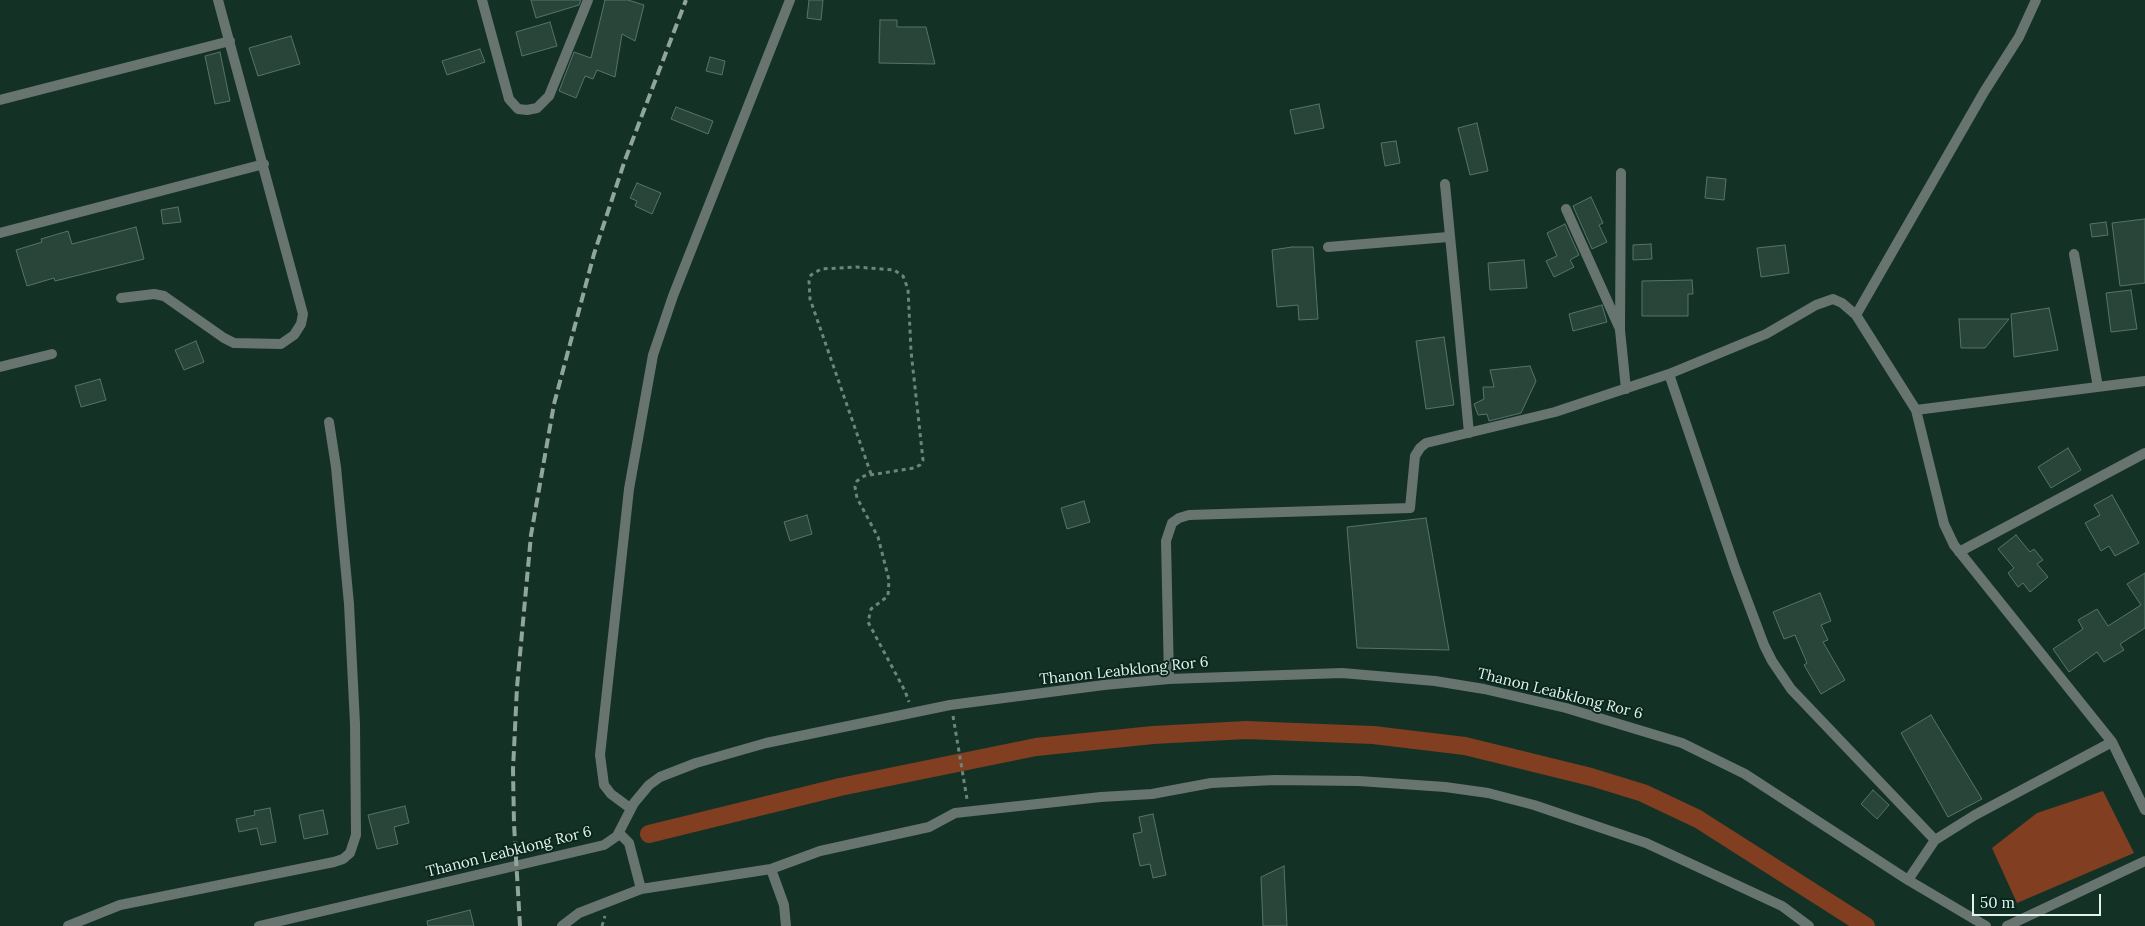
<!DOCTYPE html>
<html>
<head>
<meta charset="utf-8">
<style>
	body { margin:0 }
	#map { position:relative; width:2145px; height:926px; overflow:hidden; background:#143126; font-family:Lora,serif }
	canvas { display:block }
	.scale { position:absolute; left:1972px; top:894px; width:129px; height:22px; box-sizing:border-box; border:2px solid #e3f3ec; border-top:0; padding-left:6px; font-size:15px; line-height:18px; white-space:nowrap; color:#e3f3ec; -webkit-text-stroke:4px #0a271d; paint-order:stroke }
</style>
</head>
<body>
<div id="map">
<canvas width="2145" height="926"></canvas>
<div class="scale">50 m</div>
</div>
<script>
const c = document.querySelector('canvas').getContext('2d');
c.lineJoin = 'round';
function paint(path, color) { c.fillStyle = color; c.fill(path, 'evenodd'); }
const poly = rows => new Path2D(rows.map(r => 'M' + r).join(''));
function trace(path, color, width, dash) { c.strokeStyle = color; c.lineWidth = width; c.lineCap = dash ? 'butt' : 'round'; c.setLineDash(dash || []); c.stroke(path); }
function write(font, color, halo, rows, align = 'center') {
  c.font = font + ' Lora,serif'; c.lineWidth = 4; c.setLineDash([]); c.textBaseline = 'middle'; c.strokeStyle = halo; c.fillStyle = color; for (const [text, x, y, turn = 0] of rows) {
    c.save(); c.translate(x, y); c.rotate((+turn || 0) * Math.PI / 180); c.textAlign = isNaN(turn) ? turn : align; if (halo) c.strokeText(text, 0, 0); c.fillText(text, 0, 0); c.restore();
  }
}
const water = poly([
	[2103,791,2134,853,2017,903,1992,848,2037,813]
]);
const canal = poly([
	[649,834,840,787,1036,747,1153,735,1246,730,1373,735,1465,746,1591,777,1643,793,1698,819,1866,926]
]);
const building = poly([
	[531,0,581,0,579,5,536,18,531,0],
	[605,0,628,0,644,5,635,41,622,34,615,77,597,70,593,79,585,76,576,98,559,91,574,52,591,58,605,0],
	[809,0,823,0,821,20,807,18,809,0],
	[880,20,897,20,897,27,926,27,935,64,879,63,880,20],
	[550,22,557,46,522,56,516,32,550,22],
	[291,36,300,64,258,76,249,48,291,36],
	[480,49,485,62,447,75,442,61,480,49],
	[220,52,230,101,215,104,205,56,220,52],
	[710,57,725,61,722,75,706,71,710,57],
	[1319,104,1324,128,1295,134,1290,110,1319,104],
	[676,107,713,121,708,134,671,119,676,107],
	[1477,123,1488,171,1470,175,1458,128,1477,123],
	[1396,141,1400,163,1385,166,1381,143,1396,141],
	[1707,177,1726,179,1724,200,1705,198,1707,177],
	[637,183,661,193,652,214,635,206,637,201,630,198,637,183],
	[1591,197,1603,223,1599,225,1607,242,1592,249,1573,206,1591,197],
	[178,207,181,222,163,224,161,210,178,207],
	[2145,219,2145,283,2120,286,2112,223,2145,219],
	[2106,222,2108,235,2092,237,2090,224,2106,222],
	[1565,224,1579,255,1570,260,1574,267,1554,277,1546,261,1557,256,1547,233,1565,224],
	[136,227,144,259,55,281,54,278,27,286,16,250,42,242,41,239,68,231,72,244,136,227],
	[1651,244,1652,259,1633,260,1633,245,1651,244],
	[1785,245,1789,273,1761,277,1757,248,1785,245],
	[1292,247,1313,247,1318,319,1299,320,1298,305,1277,307,1272,250,1292,247],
	[1524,260,1527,288,1490,290,1488,263,1524,260],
	[1692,280,1693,294,1688,294,1688,316,1642,316,1642,281,1692,280],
	[2131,290,2137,329,2111,332,2106,293,2131,290],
	[1602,305,1607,322,1573,331,1569,314,1602,305],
	[2049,308,2058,350,2014,357,2011,314,2049,308],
	[1959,319,2009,319,1985,348,1961,348,1959,319],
	[1444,337,1454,405,1426,409,1416,341,1444,337],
	[196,341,204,362,184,370,175,350,196,341],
	[1530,366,1536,381,1521,413,1489,421,1487,414,1478,415,1474,404,1484,399,1483,387,1494,387,1490,370,1530,366],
	[100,379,106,400,81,407,75,386,100,379],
	[2068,448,2081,470,2051,488,2038,467,2068,448],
	[2112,495,2139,543,2115,556,2109,546,2101,551,2085,523,2100,515,2094,505,2112,495],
	[1084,501,1090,522,1067,529,1061,508,1084,501],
	[807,515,812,534,790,541,784,522,807,515],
	[1426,518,1449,650,1357,648,1347,527,1426,518],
	[2016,535,2030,552,2034,549,2043,560,2037,564,2048,577,2030,592,2023,583,2018,587,2008,573,2014,568,1998,549,2016,535],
	[2145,573,2145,628,2120,644,2124,650,2104,662,2097,652,2069,672,2053,649,2083,629,2078,620,2097,609,2108,626,2141,605,2127,584,2145,573],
	[1820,593,1831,621,1821,625,1828,640,1823,642,1845,680,1821,694,1804,665,1807,663,1795,635,1784,639,1773,612,1820,593],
	[1931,715,1982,799,1948,817,1901,733,1931,715],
	[1873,790,1889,805,1877,819,1861,804,1873,790],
	[405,806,409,823,394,827,398,844,377,849,368,815,405,806],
	[270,808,276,842,261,845,257,828,239,832,236,819,255,815,254,811,270,808],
	[323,810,328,834,304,839,299,815,323,810],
	[1153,814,1166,875,1153,878,1150,864,1140,866,1133,834,1142,832,1139,817,1153,814],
	[1284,866,1287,926,1263,926,1261,877,1284,866],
	[470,910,474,926,428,926,427,921,470,910]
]);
const path = poly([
	[871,474,810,299,809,281,811,275,821,269,856,267,894,270,903,276,908,289,911,351,923,460,920,465,914,468,864,476,857,481,855,487,857,498,878,537,889,580,888,596,871,609,868,622,905,691,909,702],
	[953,716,967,799],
	[602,926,605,916]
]);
const street = poly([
	[482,0,509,99,518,109,527,110,537,108,549,96,588,0],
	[0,100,230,41],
	[1621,173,1620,330,1626,389],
	[1445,184,1469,433],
	[1566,209,1619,327],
	[0,233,264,164],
	[1328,247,1448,237],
	[2074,254,2098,387],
	[121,298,154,294,164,296,224,338,234,343,281,344,294,335,301,324,303,314,218,0],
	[1856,315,1984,92,2019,37,2036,0],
	[0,367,52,354],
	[1669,374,1735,568,1764,645,1772,661,1791,689,1935,840,1908,880],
	[1916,410,2145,381],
	[1959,552,2145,453],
	[1169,679,1166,541,1172,523,1179,518,1189,515,1410,508,1415,456,1420,448,1426,443,1555,412,1669,374,1766,334,1816,305,1833,299,1842,303,1856,315,1916,410,1944,524,1954,545,2112,742,2145,810],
	[630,808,611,794,604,785,600,755,629,489,653,355,673,296,790,0],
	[619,833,629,843,641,889],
	[1935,840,1975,815,2112,742],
	[771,869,784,905,786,926],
	[68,926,120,905,334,862,343,859,350,853,356,835,355,724,349,604,336,467,329,422],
	[259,926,604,845,617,836,634,803,649,785,660,777,696,763,766,743,950,705,1104,685,1169,679,1342,673,1435,681,1484,689,1566,708,1682,743,1745,774,1908,880,1986,926],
	[562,926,579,913,641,889,771,869,820,851,929,827,955,813,1101,797,1152,794,1211,783,1275,780,1359,781,1445,787,1488,793,1534,805,1646,843,1782,906,1809,926],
	[2007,926,2145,861]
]);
const rail = poly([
	[520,926,514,824,513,770,517,687,531,535,554,404,594,254,625,160,686,0]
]);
const streetNames = [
	["Thanon Leabklong Ror 6",1124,671,-6],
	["Thanon Leabklong Ror 6",1560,694,14],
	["Thanon Leabklong Ror 6",509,852,-14]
];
paint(water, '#813e20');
trace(canal, '#813e20', 18);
paint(building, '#29453a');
trace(building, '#567468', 1);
trace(path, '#6e857c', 3, [4, 4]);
trace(street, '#67746f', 10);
trace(rail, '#90a59d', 4, [10, 5]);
write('15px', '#e3f3ec', '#0a271d', streetNames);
</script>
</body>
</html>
